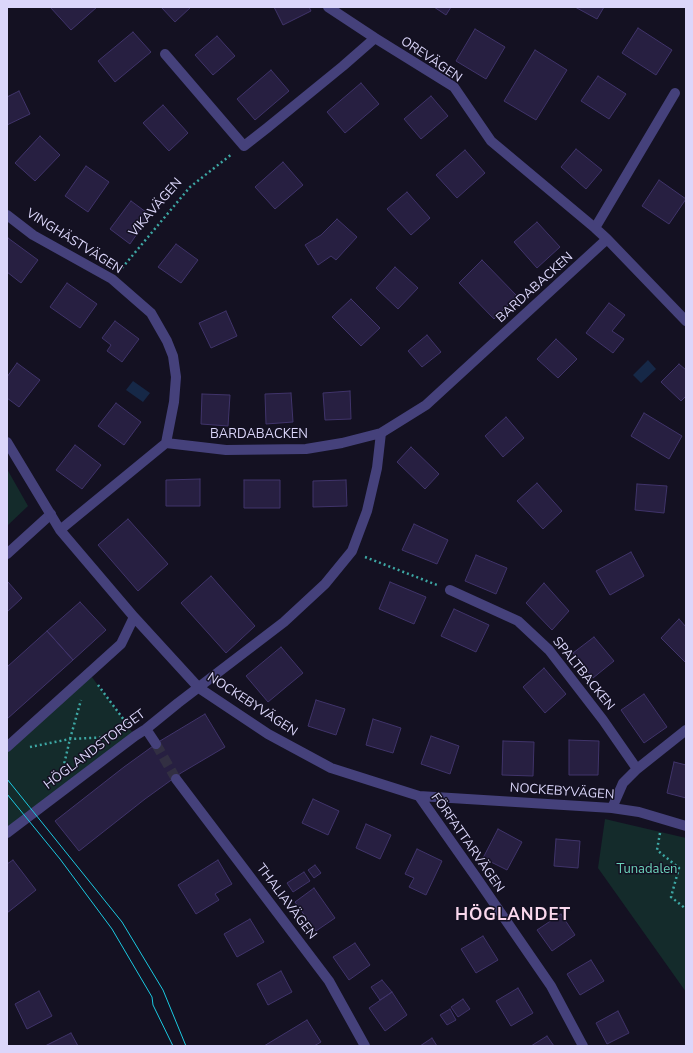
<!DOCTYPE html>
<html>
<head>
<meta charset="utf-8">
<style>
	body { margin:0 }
	#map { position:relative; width:693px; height:1053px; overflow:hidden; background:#141122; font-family:"Nunito Sans",sans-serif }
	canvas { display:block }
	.frame { position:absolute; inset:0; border:8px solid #dbd6fa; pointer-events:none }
</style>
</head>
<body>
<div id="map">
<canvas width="693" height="1053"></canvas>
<div class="frame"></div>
</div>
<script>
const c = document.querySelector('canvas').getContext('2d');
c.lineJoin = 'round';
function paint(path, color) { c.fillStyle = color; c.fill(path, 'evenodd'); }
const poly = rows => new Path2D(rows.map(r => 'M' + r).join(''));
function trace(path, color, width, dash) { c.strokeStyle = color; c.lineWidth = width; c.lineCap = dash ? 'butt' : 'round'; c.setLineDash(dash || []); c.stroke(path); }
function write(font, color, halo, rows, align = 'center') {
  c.font = font + ' "Nunito Sans",sans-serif'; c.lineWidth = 3; c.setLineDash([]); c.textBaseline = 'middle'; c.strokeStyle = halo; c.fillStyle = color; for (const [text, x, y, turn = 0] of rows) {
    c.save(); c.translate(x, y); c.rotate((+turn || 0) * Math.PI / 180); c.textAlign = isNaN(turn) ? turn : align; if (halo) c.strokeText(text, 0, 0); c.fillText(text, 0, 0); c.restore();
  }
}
const green = poly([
	[7,469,28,506,7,526],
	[89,673,135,736,7,833,7,746],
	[605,819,686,838,686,992,598,868]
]);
const water = poly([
	[648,360,656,369,641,383,633,375],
	[133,381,150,393,143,402,126,390]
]);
const building = poly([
	[50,7,97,7,71,30,50,7],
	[161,7,191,7,175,22,161,7],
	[274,7,309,7,311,11,283,25,274,7],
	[434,7,451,7,446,15,434,7],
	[575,7,604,7,597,19,575,7],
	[638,28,672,50,656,75,622,53,638,28],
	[475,29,505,47,486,79,456,61,475,29],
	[133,32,151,52,115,82,98,61,133,32],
	[217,36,235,56,213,75,195,55,217,36],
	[535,50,567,70,536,120,504,101,535,50],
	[271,70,289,91,255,120,237,99,271,70],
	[598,76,626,94,609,119,581,101,598,76],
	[361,83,379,104,345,133,327,112,361,83],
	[19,91,30,114,7,125,7,97,19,91],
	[431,96,448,116,421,139,404,119,431,96],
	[163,105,188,133,169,151,143,123,163,105],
	[40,136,60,155,35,181,15,163,40,136],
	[576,149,602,170,586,189,561,167,576,149],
	[465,150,485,173,457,198,436,175,465,150],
	[283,162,303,185,275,209,255,187,283,162],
	[86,166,109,182,88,212,65,196,86,166],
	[659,180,686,199,669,224,642,206,659,180],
	[407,192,430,218,411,235,387,209,407,192],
	[131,201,150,215,130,244,110,229,131,201],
	[337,219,357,237,336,260,331,256,318,265,305,245,321,235,337,219],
	[537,222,560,247,537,268,514,242,537,222],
	[8,238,38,260,21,283,7,272,7,239,8,238],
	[176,244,198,260,181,283,158,267,176,244],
	[482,260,517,296,494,319,459,283,482,260],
	[395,267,418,288,398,309,376,288,395,267],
	[67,283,97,304,80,328,50,307,67,283],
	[351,299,380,328,361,346,332,317,351,299],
	[609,303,625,315,612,331,624,339,613,353,586,333,609,303],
	[226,311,237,336,211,348,199,323,226,311],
	[115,321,139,339,122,362,107,351,111,345,102,338,115,321],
	[427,335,441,352,422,367,408,351,427,335],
	[556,339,577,359,558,378,537,359,556,339],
	[17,363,40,380,19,407,7,398,7,377,17,363],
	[679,364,686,370,686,396,681,401,661,382,679,364],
	[350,391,351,419,325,420,323,393,350,391],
	[291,393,293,422,266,424,265,394,291,393],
	[202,394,230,395,228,426,201,424,202,394],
	[116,403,141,422,124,445,98,426,116,403],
	[644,413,682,436,669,459,631,436,644,413],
	[506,417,524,438,503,457,485,436,506,417],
	[75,445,101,465,82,489,56,470,75,445],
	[411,447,439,474,425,489,397,462,411,447],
	[200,479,200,506,166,506,166,480,200,479],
	[244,480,280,480,280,508,244,508,244,480],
	[346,480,347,506,313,507,313,481,346,480],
	[537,483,562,511,543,529,517,501,537,483],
	[637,484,667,486,664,513,635,510,637,484],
	[128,519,168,564,138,591,98,545,128,519],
	[414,524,448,540,437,564,402,550,414,524],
	[631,552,644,576,610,595,596,571,631,552],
	[476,555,507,568,496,594,465,581,476,555],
	[211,576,255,626,226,653,181,603,211,576],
	[7,582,8,582,22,598,7,612,7,582],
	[390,582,426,597,414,624,379,609,390,582],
	[544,583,569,611,552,630,526,603,544,583],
	[80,602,106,630,73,660,47,631,80,602],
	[454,609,489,625,476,652,441,636,454,609],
	[679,619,686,627,686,663,661,638,679,619],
	[47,631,73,660,7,719,7,667,47,631],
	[594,637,614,661,593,678,573,653,594,637],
	[281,647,303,673,268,702,246,676,281,647],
	[544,668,566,694,545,713,523,687,544,668],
	[644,694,667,727,644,743,621,710,644,694],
	[316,700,345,709,336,735,308,726,316,700],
	[205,714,225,747,181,773,145,799,79,851,55,821,124,767,160,741,205,714],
	[373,719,401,728,393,753,366,745,373,719],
	[431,736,459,746,450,774,421,764,431,736],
	[569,740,599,741,598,775,569,775,569,740],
	[503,741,534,742,533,776,502,775,503,741],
	[674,762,686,765,686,798,667,793,674,762],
	[313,799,339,811,328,835,302,823,313,799],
	[366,824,391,835,380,859,356,848,366,824],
	[498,829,522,842,507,870,483,858,498,829],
	[556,839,580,841,578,868,554,866,556,839],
	[417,849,442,861,426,895,409,887,414,878,405,874,417,849],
	[13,860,36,890,7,913,7,864,13,860],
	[218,860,232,884,215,894,219,900,196,914,178,885,218,860],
	[315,865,321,873,314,878,308,870,315,865],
	[304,872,310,881,293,892,287,883,304,872],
	[314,888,335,918,316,931,295,902,314,888],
	[561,914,575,935,552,951,537,930,561,914],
	[250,919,264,942,237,957,224,934,250,919],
	[483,936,498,960,476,973,461,949,483,936],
	[355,943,370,965,349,980,333,957,355,943],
	[591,960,604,981,580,995,567,974,591,960],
	[281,971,292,992,268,1005,257,984,281,971],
	[382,980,392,992,380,1000,371,987,382,980],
	[518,988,533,1013,511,1026,496,1001,518,988],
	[39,991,52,1016,27,1029,15,1004,39,991],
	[392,992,407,1015,385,1031,369,1008,392,992],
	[463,999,470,1009,458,1017,451,1007,463,999],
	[450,1009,456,1020,447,1025,440,1015,450,1009],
	[618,1011,629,1033,607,1044,596,1023,618,1011],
	[307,1020,321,1042,314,1046,264,1046,307,1020],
	[71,1033,78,1046,45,1046,71,1033],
	[547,1036,554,1046,531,1046,547,1036],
	[432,1038,437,1046,420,1046,432,1038]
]);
const minorTunnel = poly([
	[156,744,176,779]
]);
const path = poly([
	[122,268,190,187,232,154],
	[365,557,437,585],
	[98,685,127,724],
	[30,747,70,739,109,737],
	[62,773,70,739,81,700],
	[660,833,657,850,679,868,671,897,686,909]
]);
const service = poly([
	[7,554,51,514]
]);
const minor = poly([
	[328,7,375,38,454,87,491,141,595,228,607,239,686,321],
	[165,54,244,146,267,128,343,66,375,38],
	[7,215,33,235,112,279,151,313,167,341,173,356,176,377,174,402,166,443],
	[595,228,675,93],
	[7,442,60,530,134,617,199,688,268,734,331,768,419,796,612,808,639,812,686,826],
	[60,530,166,443,226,450,306,449,342,443,381,433,426,405,607,239],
	[450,590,518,621,549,650,603,720,637,769],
	[146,729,156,744],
	[7,747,121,644,134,617],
	[176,779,329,981,365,1046],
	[419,796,476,877,551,986,583,1046],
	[612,808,623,783,637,769,686,730],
	[7,833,135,736,146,729,178,703,284,622,325,584,352,551,367,511,377,468,381,433]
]);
const tram = poly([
	[7,779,122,922,163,990,186,1046],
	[7,794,60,859,112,929,152,997,153,1005,173,1046]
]);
const streetNames = [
	["OREVÄGEN",431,60,34],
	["VIKAVÄGEN",156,208,-49],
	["VINGHÄSTVÄGEN",74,242,32],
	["BARDABACKEN",535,288,-42],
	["BARDABACKEN",259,435],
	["SPALTBACKEN",583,674,51],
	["NOCKEBYVÄGEN",252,705,33],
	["HÖGLANDSTORGET",95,750,-37],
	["NOCKEBYVÄGEN",562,792,4],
	["FÖRFATTARVÄGEN",467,843,55],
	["THALIAVÄGEN",286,902,53]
];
const parkNames = [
	["Tunadalen",647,870]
];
const districtNames = [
	["HÖGLANDET",513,916]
];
paint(green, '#142b2b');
paint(water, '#162847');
paint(building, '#271f41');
trace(building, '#40346a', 1);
trace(minorTunnel, '#322f42', 10, [10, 5]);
trace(path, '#3da7a4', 2.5, [2, 3]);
trace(service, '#45417b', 10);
trace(minor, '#45417b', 10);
trace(tram, '#1bc9e1', 1);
write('13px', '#dbd6fa', '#141122', streetNames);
write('13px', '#6bd2ba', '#141122', parkNames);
c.letterSpacing = '1px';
write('bold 17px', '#fad8ed', '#141122', districtNames);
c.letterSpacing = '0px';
</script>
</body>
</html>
